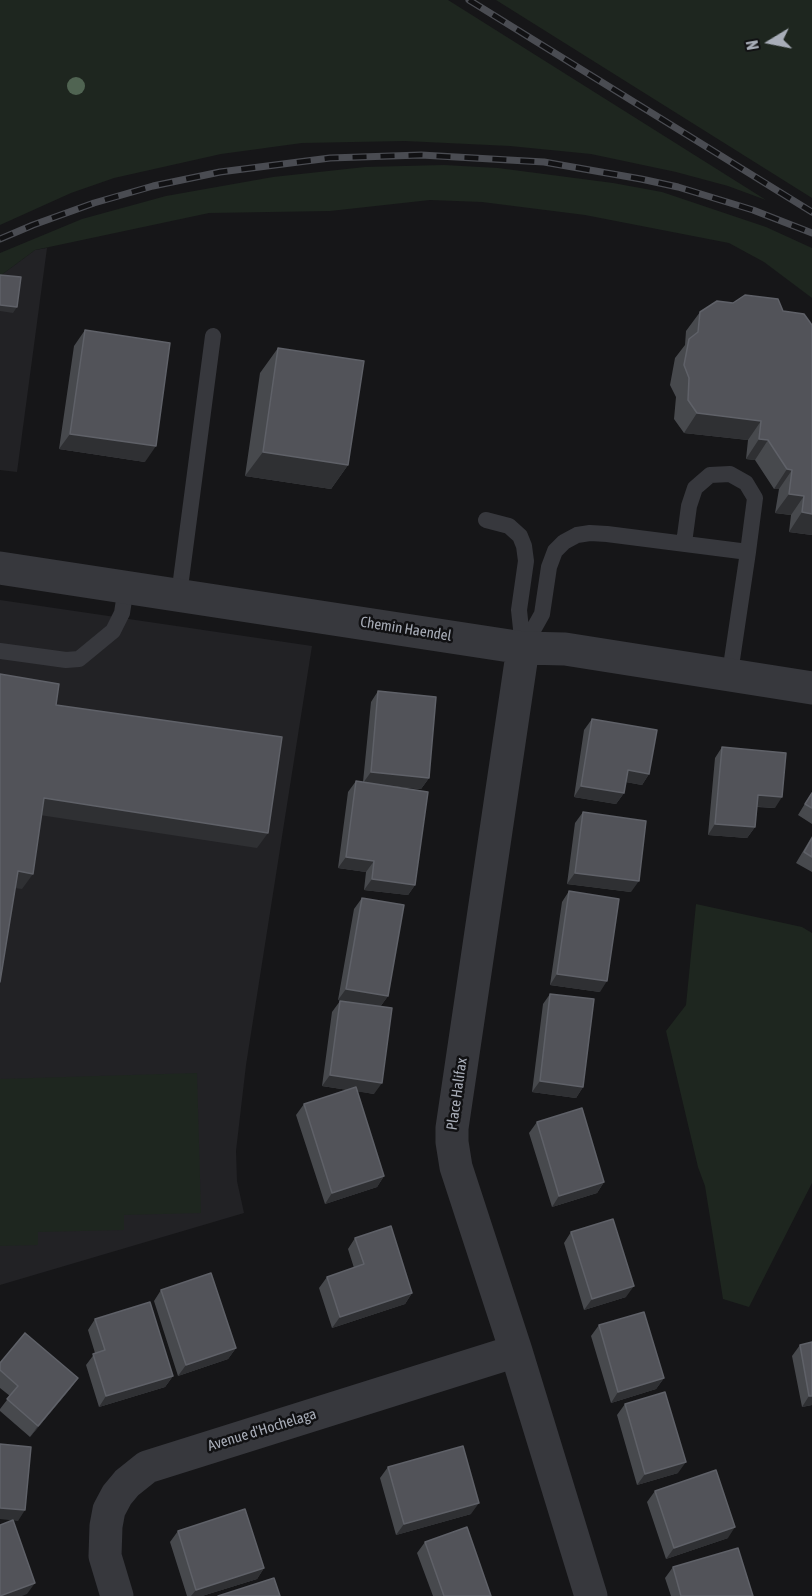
<!DOCTYPE html>
<html>
<head>
<meta charset="utf-8">
<style>
	body { margin:0 }
	#map { position:relative; width:812px; height:1596px; overflow:hidden; background:#161618; font-family:"Asap Condensed",sans-serif }
	canvas { display:block }
	.north { position:absolute; left:740px; top:12px; width:60px; height:60px; -webkit-text-stroke:4px #111113; paint-order:stroke; rotate:260deg; font-size:16px; font-weight:700; line-height:24px; text-align:center; color:#a8adb8 }
	.north::after { content:''; display:block; margin:auto; width:21px; height:27px; background:#a8adb8; clip-path:polygon(50% 0,100% 100%,50% 72%,0 100%) }
</style>
</head>
<body>
<div id="map">
<canvas width="812" height="1596"></canvas>
<div class="north">N</div>
</div>
<script>
const c = document.querySelector('canvas').getContext('2d');
c.lineJoin = 'round';
function paint(path, color) { c.fillStyle = color; c.fill(path, 'evenodd'); }
const poly = rows => new Path2D(rows.map(r => 'M' + r).join(''));
function trace(path, color, width, dash) { c.strokeStyle = color; c.lineWidth = width; c.lineCap = dash ? 'butt' : 'round'; c.setLineDash(dash || []); c.stroke(path); }
function write(font, color, halo, rows, align = 'center') {
  c.font = font + ' "Asap Condensed",sans-serif'; c.lineWidth = 5; c.setLineDash([]); c.textBaseline = 'middle'; c.strokeStyle = halo; c.fillStyle = color; for (const [text, x, y, turn = 0] of rows) {
    c.save(); c.translate(x, y); c.rotate((+turn || 0) * Math.PI / 180); c.textAlign = isNaN(turn) ? turn : align; if (halo) c.strokeText(text, 0, 0); c.fillText(text, 0, 0); c.restore();
  }
}
const built = poly([
	[47,248,17,472,0,470,0,276,35,250],
	[0,600,312,646,246,1065,236,1151,237,1181,244,1213,0,1285]
]);
const green = poly([
	[0,0,448,0,766,200,728,186,676,172,591,154,510,146,405,141,302,143,221,154,114,178,71,193,0,225],
	[496,0,812,0,812,198],
	[444,165,498,168,613,183,662,192,766,227,812,248,812,298,764,262,729,243,585,215,482,202,430,200,330,211,209,213,35,250,0,276,0,253,82,219,166,196,273,177,365,167],
	[696,904,802,927,812,933,812,1183,749,1307,723,1299,705,1186,698,1167,666,1031,686,1005],
	[197,1073,201,1213,124,1215,124,1230,38,1232,38,1245,0,1246,0,1079]
]);
const service = poly([
	[486,520,509,526,520,536,524,546,526,561,519,610,523,648],
	[684,543,689,506,695,488,710,475,730,474,746,483,755,498,748,552],
	[179,595,213,336],
	[523,648,542,614,549,567,555,551,564,542,577,535,590,533,607,534,748,552,730,673],
	[0,651,66,660,79,659,113,631,122,613,126,587]
]);
const minor = poly([
	[0,568,523,648,565,649,812,688],
	[523,648,452,1128,452,1142,456,1167,516,1351,591,1596],
	[117,1596,105,1556,106,1526,109,1510,117,1495,127,1483,147,1467,516,1351]
]);
const rail = poly([
	[469,0,812,212],
	[0,239,33,225,94,203,153,186,220,172,330,158,421,155,544,162,641,179,678,187,753,210,812,233]
]);
const trees = [
	[76,86]
];
const wall = poly([
	[778,299,812,535,789,532,791,515,775,513,779,489,774,489,755,460,746,459,748,440,684,433,674,419,676,397,670,385,675,358,685,345,686,331,700,312,733,303],
	[85,330,145,462,59,449,74,346],
	[278,348,348,465,331,489,245,476,260,373],
	[378,691,429,778,421,789,385,786,415,885,408,895,364,890,366,872,338,868,348,792,356,781,363,782,371,702],
	[592,719,649,774,642,785,626,782,624,793,616,804,574,797,584,730],
	[722,747,775,808,757,807,755,827,747,838,708,835,715,758],
	[812,792,812,824,798,815],
	[583,812,631,892,567,884,575,823],
	[812,836,812,872,796,863],
	[569,891,600,992,550,985,562,902],
	[362,898,388,996,380,1007,374,1094,357,1091,384,1176,377,1187,325,1204,296,1115,304,1104,348,1090,322,1086,332,1012,340,1001,361,1004,338,1000,354,909],
	[550,994,583,1087,576,1098,532,1092,543,1004],
	[537,1122,604,1182,597,1193,552,1207,529,1133],
	[571,1232,626,1297,584,1310,564,1243],
	[355,1238,412,1293,405,1304,332,1328,319,1288,327,1277,354,1268,348,1249],
	[161,1290,236,1348,228,1359,178,1376,154,1301],
	[95,1319,173,1376,165,1387,99,1407,86,1365,95,1353,88,1330],
	[599,1325,664,1378,656,1389,611,1403,591,1336],
	[812,1342,812,1405,802,1407,792,1356,800,1345],
	[0,1363,78,1378,70,1389,30,1437,0,1411,0,1409,10,1396,0,1388],
	[625,1404,678,1473,637,1485,617,1415],
	[388,1467,471,1514,396,1535,380,1478],
	[655,1491,728,1538,666,1559,647,1502],
	[178,1531,264,1568,257,1579,202,1596,187,1596,170,1542],
	[425,1542,491,1596,433,1596,417,1553],
	[673,1567,753,1596,671,1596,665,1578]
]);
const shadedWall = poly([
	[0,305,17,307,13,313,0,311],
	[697,413,761,421,748,440,684,433],
	[70,434,156,446,145,462,59,449],
	[759,439,768,440,755,460,746,459],
	[263,452,348,465,331,489,245,476],
	[787,469,792,470,779,489,774,489],
	[789,494,804,496,791,515,775,513],
	[802,512,812,514,812,535,789,532],
	[628,770,649,774,642,785,620,781],
	[371,772,429,778,421,789,363,783],
	[581,786,624,793,616,804,574,797],
	[758,795,782,797,775,808,750,806],
	[44,798,268,833,257,848,33,814],
	[715,824,755,827,747,838,708,835],
	[346,857,374,861,366,872,338,868],
	[18,871,33,874,22,889,7,887],
	[575,873,639,881,631,892,567,884],
	[372,879,415,885,408,895,364,890],
	[557,974,607,981,600,992,550,985],
	[346,989,388,996,380,1007,338,1000],
	[330,1075,382,1083,374,1094,322,1086],
	[540,1081,583,1087,576,1098,532,1092],
	[384,1176,377,1187,325,1204,332,1193],
	[604,1182,597,1193,552,1207,559,1196],
	[634,1286,626,1297,584,1310,592,1299],
	[412,1293,405,1304,332,1328,340,1317],
	[236,1348,228,1359,178,1376,186,1365],
	[173,1376,165,1387,99,1407,106,1396],
	[78,1378,70,1389,30,1437,38,1426],
	[664,1378,656,1389,611,1403,618,1392],
	[809,1396,812,1396,812,1405,802,1407],
	[686,1462,678,1473,637,1485,645,1474],
	[479,1503,471,1514,396,1535,404,1524],
	[0,1508,25,1510,18,1521,0,1519],
	[735,1527,728,1538,666,1559,674,1548],
	[264,1568,257,1579,202,1596,191,1596,196,1590],
	[35,1583,27,1594,22,1596,0,1596]
]);
const building = poly([
	[0,275,21,277,17,307,0,305,0,275],
	[745,295,778,299,783,311,804,314,812,325,812,514,802,512,804,496,789,494,792,470,787,469,768,440,759,439,761,421,697,413,688,400,689,378,684,365,689,339,698,332,700,312,717,301,733,303,745,295],
	[85,330,170,343,156,446,70,434,85,330],
	[278,348,364,361,348,465,263,452,278,348],
	[0,674,59,684,56,705,282,737,268,833,44,798,33,874,18,871,0,982,0,674],
	[378,691,436,697,429,778,371,772,378,691],
	[592,719,657,730,649,774,628,770,624,793,581,786,592,719],
	[722,747,786,753,782,797,758,795,755,827,715,824,722,747],
	[356,781,428,792,415,885,372,879,374,861,346,857,356,781],
	[812,793,812,808,805,804,812,793],
	[583,812,646,821,639,881,575,873,583,812],
	[812,838,812,857,804,852,812,838],
	[569,891,619,899,607,981,557,974,569,891],
	[362,898,404,905,388,996,346,989,362,898],
	[550,994,594,999,583,1087,540,1081,550,994],
	[340,1001,392,1008,382,1083,330,1075,340,1001],
	[356,1087,384,1176,332,1193,304,1104,356,1087],
	[582,1108,604,1182,559,1196,537,1122,582,1108],
	[613,1219,634,1286,592,1299,571,1232,613,1219],
	[391,1226,412,1293,340,1317,327,1277,364,1264,355,1238,391,1226],
	[211,1273,236,1348,186,1365,161,1290,211,1273],
	[150,1302,173,1376,106,1396,93,1354,105,1350,95,1319,150,1302],
	[644,1312,664,1378,618,1392,599,1325,644,1312],
	[25,1333,78,1378,38,1426,7,1399,18,1386,0,1370,0,1363,25,1333],
	[812,1342,812,1396,809,1396,800,1345,812,1342],
	[665,1392,686,1462,645,1474,625,1404,665,1392],
	[0,1444,31,1447,25,1510,0,1508,0,1444],
	[463,1446,479,1503,404,1524,388,1467,463,1446],
	[716,1470,735,1527,674,1548,655,1491,716,1470],
	[245,1509,264,1568,196,1590,178,1531,245,1509],
	[13,1520,35,1583,0,1596,0,1525,13,1520],
	[467,1527,491,1596,444,1596,425,1542,467,1527],
	[738,1548,753,1596,681,1596,673,1567,738,1548],
	[274,1578,280,1596,218,1596,274,1578]
]);
const streetNames = [
	["Chemin Haendel",406,629,9],
	["Place Halifax",457,1094,-82],
	["Avenue d'Hochelaga",262,1430,-17]
];
paint(built, '#222225');
paint(green, '#1e261f');
trace(service, '#37383d', 16);
trace(minor, '#37383d', 33);
trace(rail, '#4a4c52', 7);
trace(rail, '#111113', 4.5, [14]);
c.fillStyle = '#506452';
for (const [x, y] of trees) { c.beginPath(); c.arc(x, y, 9, 0, 2 * Math.PI); c.fill(); }
paint(wall, '#47494d');
paint(shadedWall, '#2f3033');
paint(building, '#525359');
trace(building, '#5f6168', 1.5);
write('15px', '#a8adb8', '#111113', streetNames);
</script>
</body>
</html>
